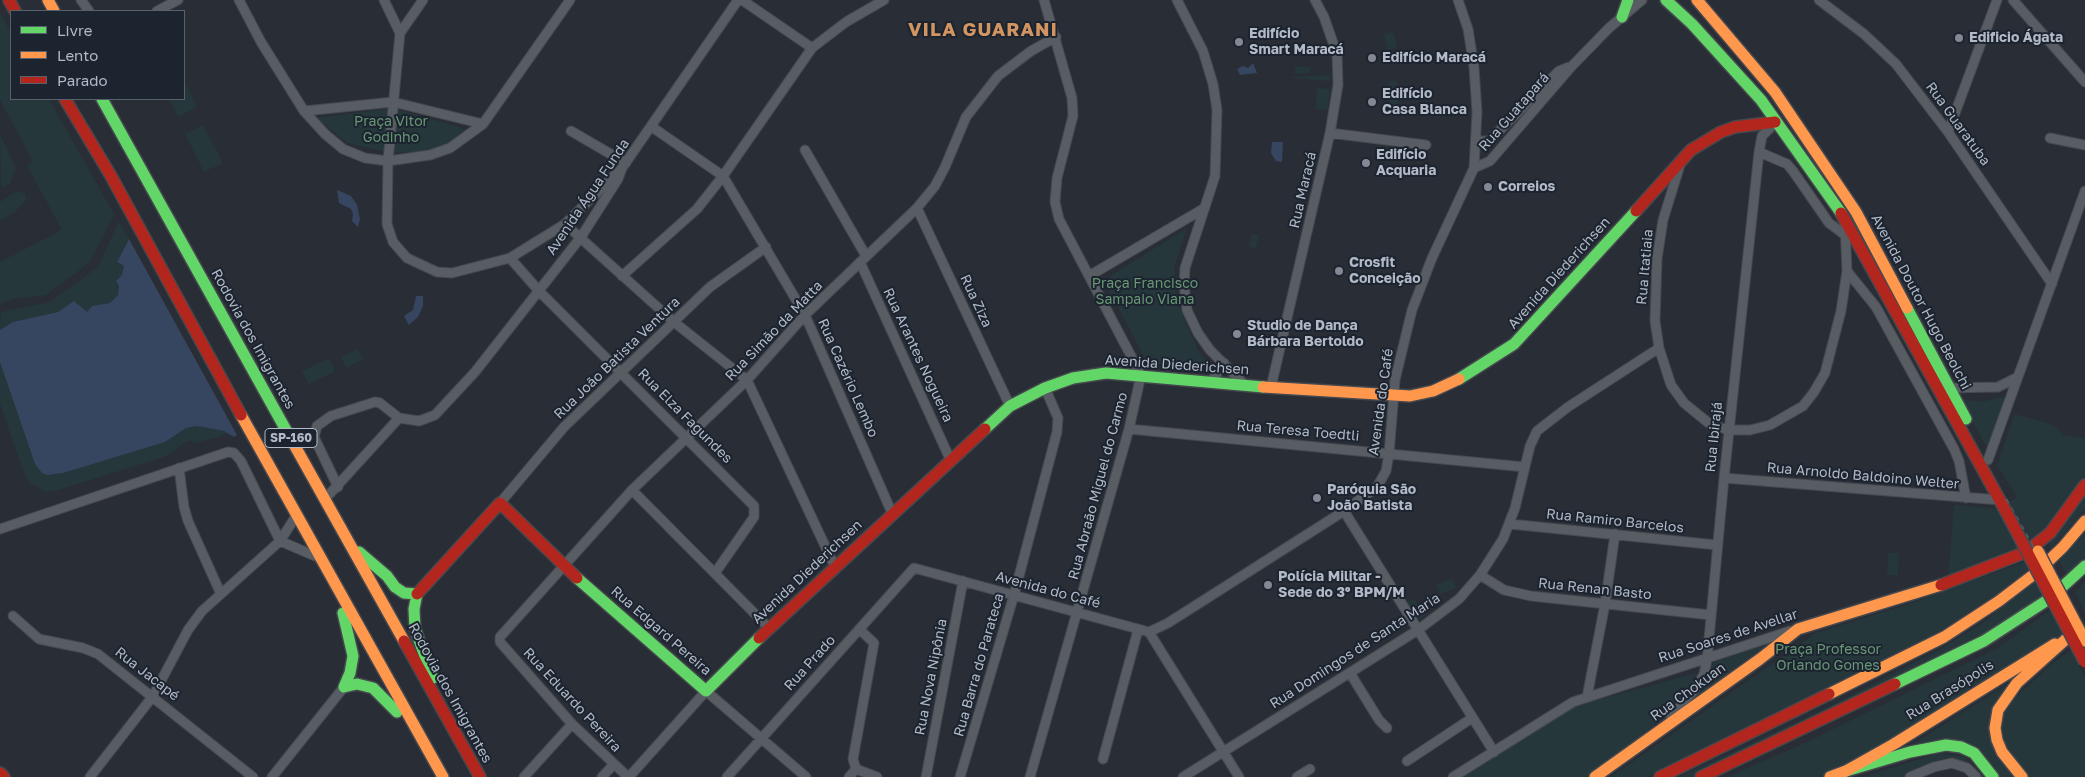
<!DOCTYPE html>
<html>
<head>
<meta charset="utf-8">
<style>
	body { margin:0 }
	#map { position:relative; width:2085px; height:777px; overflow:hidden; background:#292d35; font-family:"Golos Text",sans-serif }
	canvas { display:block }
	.legend { position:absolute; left:10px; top:10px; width:175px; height:90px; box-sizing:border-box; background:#1c2430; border:1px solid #58606c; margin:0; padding:6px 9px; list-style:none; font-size:15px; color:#b2b9c7 }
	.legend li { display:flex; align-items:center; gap:10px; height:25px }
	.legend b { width:25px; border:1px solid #58606c }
</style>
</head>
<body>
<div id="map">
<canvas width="2085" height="777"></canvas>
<ul class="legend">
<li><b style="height:6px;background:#63d668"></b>Livre</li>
<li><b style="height:6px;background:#ff974d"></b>Lento</li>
<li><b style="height:6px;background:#b3261e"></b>Parado</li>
</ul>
</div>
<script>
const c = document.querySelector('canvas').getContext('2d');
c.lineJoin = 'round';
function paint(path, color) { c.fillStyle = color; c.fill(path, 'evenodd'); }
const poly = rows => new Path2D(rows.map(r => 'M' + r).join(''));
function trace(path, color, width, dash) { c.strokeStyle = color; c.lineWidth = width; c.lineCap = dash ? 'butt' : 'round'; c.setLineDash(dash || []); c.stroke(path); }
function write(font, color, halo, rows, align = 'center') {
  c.font = font + ' "Golos Text",sans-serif'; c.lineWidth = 4; c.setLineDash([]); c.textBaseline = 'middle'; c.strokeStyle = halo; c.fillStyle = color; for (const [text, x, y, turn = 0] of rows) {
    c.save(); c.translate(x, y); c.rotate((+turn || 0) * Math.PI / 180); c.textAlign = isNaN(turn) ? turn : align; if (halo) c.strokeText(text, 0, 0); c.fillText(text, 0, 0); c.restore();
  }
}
const green = poly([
	[0,13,11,33,11,99,49,99,114,214,90,262,46,295,13,299,0,304,0,262,62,230,27,165,33,161,0,100],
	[1393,32,1397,47,1388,50,1384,35],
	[1295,67,1310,67,1310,73,1295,74],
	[1331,75,1330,81,1291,78,1291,77],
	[184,80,197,107,178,117,169,99,184,99],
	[1389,81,1397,81,1398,104,1390,105],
	[1317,88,1330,89,1328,110,1316,109],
	[393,108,465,129,438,151,390,153,347,143,317,118],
	[203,125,223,163,204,172,185,134],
	[0,134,16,168,10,183,1,188],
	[17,191,25,194,26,200,15,212,0,221,0,202],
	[119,221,129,239,117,261,118,264,124,266,122,275,116,281,119,286,118,295,110,303,92,306,87,312,74,301,58,312,13,322,0,330,1,312,50,302,98,267],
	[1187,228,1174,267,1176,298,1197,349,1213,369,1147,363,1104,280],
	[1252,234,1259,235,1256,248,1249,247],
	[358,349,363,359,346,368,341,357],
	[329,358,335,371,309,384,302,371],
	[0,362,35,464,54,475,165,442,186,428,197,426,229,432,223,436,195,443,190,440,185,442,167,456,58,490,45,492,30,483,26,477,12,439,0,403],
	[2003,397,2007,399,1989,447,1986,446,1961,401,1964,399,1980,402],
	[2015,414,2054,425,2063,435,2085,438,2085,478,2063,512,2025,549,1948,579,1954,505,1998,509,2017,497,1997,465],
	[2085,496,2085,509,2051,548,2048,542,2058,532],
	[2085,534,2085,559,2068,577,2059,561],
	[1888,553,1899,553,1898,575,1887,575],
	[2027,561,2030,567,2001,591,1932,636,1647,777,1611,777,1816,633,1909,604],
	[1452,579,1456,588,1440,594,1436,585],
	[2038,580,2048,597,2017,618,1691,777,1679,777,1818,712,1937,651,1984,622],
	[2085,581,2085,613,2075,592],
	[1414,599,1425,616,1420,619,1417,619,1407,603],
	[2053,608,2065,631,2023,660,1856,760,1821,777,1727,777,1805,743,1998,648],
	[1761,645,1763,646,1762,648,1692,700,1706,681,1713,663],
	[2071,650,2085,677,2085,777,2027,777,2004,741,2001,728,2004,714,2011,702,2048,667],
	[1696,673,1691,686,1660,719,1630,745,1586,777,1463,777,1575,706],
	[2023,674,1997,705,2013,777,1997,777,1976,749,1913,744],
	[1939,753,1965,757,1983,777,1979,777,1964,764,1914,773,1904,777,1863,777]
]);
const water = poly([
	[1253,63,1257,73,1240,75,1237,69,1243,66,1248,68],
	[1272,142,1283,142,1282,162,1276,161,1271,153],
	[337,190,351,196,357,205,360,219,358,227,352,221,353,214,351,209,339,203],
	[129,239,237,435,234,437,224,431,197,426,186,428,165,442,63,473,47,475,42,473,35,464,0,362,0,330,13,322,58,312,74,301,87,312,92,306,110,303,118,295,119,286,116,281,122,275,124,266,117,262],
	[416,296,423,296,423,306,418,317,409,325,404,316,413,310]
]);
const street = poly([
	[81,0,89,11],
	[239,0,261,42,304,111],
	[384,0,400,33],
	[423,0,400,33,388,161,387,224,393,242,407,258,437,272,452,273,510,258,565,224,622,168],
	[742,0,812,48],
	[1177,0,1203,51,1213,84,1217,110,1215,176,1185,268,1184,285,1187,310,1198,333,1210,350,1246,386],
	[1819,0,1864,34,1896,64,1948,132,2052,284],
	[2013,0,2085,82],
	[157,11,178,0],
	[393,102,483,124,450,148,430,155,388,161,365,158,343,149,325,134,304,111,393,102],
	[483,124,570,0],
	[652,127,723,176,805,315,892,513],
	[571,131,626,163],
	[1948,132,1997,0],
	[1330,133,1426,145],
	[2050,138,2085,145],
	[1477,141,1489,141,1559,71,1569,67],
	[805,150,866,256],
	[1759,152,1787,164,1793,171,1829,223,1845,235],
	[1680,165,1663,220,1657,259,1655,321,1659,348,1671,385,1684,403,1711,425,1729,430,1750,430,1770,425,1803,406,1814,392,1825,373,1841,311,1847,271,1845,225],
	[1474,168,1490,161,1571,67,1609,28,1642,0],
	[917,208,1010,406],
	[565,224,674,322,747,380,835,567],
	[510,258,539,291,754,506,754,517,715,573],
	[860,262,950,459],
	[1847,271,1876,307,1954,449,1959,461,1966,498],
	[622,276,697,209,723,176,812,48,846,22,884,0],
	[1089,276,1203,209],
	[1211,382,1224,363],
	[1271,387,1330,133,1338,85,1337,54,1324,17,1315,0],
	[1949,388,1998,387,2016,378],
	[1129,429,1525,467],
	[1988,460,2085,191],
	[179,468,184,507,188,521,220,592],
	[1724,478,2000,500],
	[338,487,314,437,317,426,331,416,375,402,380,403,399,418,419,421,435,415,475,372,581,237,618,179,622,168,738,0],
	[632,490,769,628],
	[325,499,399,418],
	[500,503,564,427,710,287,766,247],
	[1344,511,1494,752],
	[1510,524,1717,545],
	[0,529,228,452,234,453,241,461,280,541,315,556],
	[1480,575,1504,590,1531,596,1711,615],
	[13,616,39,639,83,648,98,654,253,777],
	[859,629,874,643,853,759,856,769,877,777],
	[1149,632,1239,777],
	[1350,673,1379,720,1387,728],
	[1587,697,1605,604,1615,534],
	[1671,717,1695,689,1704,674,1707,660,1724,478,1759,152,1762,136,1775,123],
	[1103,759,1138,630],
	[1407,761,1472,718],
	[90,777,153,696,188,630,202,611,280,541,296,516],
	[272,777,344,687],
	[524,777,572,724],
	[602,777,614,764],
	[628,777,572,724,500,642,500,637,632,490,747,380,805,315,917,208,935,186,945,167,966,117,998,76,1031,51,1056,37],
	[629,777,706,691,806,777],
	[727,777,914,568,1149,632,1168,623,1344,511,1377,487,1386,471,1389,454,1395,380,1412,310,1432,258,1474,168,1477,112,1474,67,1468,29,1458,0],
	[849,777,856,769],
	[926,777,963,581],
	[960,777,1014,595,1057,432,1058,418,1045,388],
	[1030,777,1129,429,1141,375,1059,219,1055,202,1057,178,1073,116,1072,98,1044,0],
	[1183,777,1418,630,1459,599,1480,575,1503,539,1515,508,1530,446,1537,431,1568,407,1659,348],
	[1297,777,1310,769],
	[1453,777,1573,702,1790,631],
	[1910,777,1934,767,1952,763,1967,768,1976,777]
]);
const fast = poly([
	[1666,0,1692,24,1761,100,1841,213],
	[1622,17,1628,0],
	[102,99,291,439],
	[1907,308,1966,419],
	[1459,379,1514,344,1636,211],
	[985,429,1010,406,1045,388,1073,378,1106,373,1263,387],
	[359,552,387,576,395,587,404,593,417,594,414,609,415,629,433,678],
	[577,578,706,691,759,638],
	[343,613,353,656,350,673,344,687],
	[1895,684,1984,641,2049,599,2085,566],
	[344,687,357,684,373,688,397,712],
	[1846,771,1910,752,1946,745,1961,747,1974,753,1993,777]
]);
const slow = poly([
	[48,0,54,11],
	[1697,0,1775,92,1856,212,1907,308],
	[1263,387,1410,396,1433,391,1459,379],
	[241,415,443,777],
	[291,439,404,641],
	[1829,694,1944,637,1999,601,2037,572,2063,547,2085,521],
	[1595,777,1760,659,1798,629,1941,585],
	[1830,777,1846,771,1894,744,2055,644],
	[2022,777,2002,752,1997,740,1995,728,1998,710,2017,683,2074,632]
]);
const jam = poly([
	[9,0,15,11],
	[65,99,111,176,241,415],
	[1636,211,1691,150,1721,132,1735,127,1775,122],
	[1841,213,2003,506],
	[1941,585,2026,552,2050,533,2085,485],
	[417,594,500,503,577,578],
	[759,638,985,429],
	[404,641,480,777],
	[0,773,4,777],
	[1660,777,1829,694],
	[1701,777,1895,684]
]);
const rail = poly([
	[2006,499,2073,617,2085,645]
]);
const slowBridge = poly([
	[2038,551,2085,641]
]);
const jamBridge = poly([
	[2003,506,2085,662]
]);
const markers = [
	[1959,38,5,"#828894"],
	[1239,42,5,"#828894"],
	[1372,58,5,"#828894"],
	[1372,102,5,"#828894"],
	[1366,163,5,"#828894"],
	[1488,187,5,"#828894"],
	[1339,271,5,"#828894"],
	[1237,334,5,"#828894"],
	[1317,498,5,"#828894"],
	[1268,585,5,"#828894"]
];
const shields = [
	[291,438,52]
];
const shieldNames = [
	["SP-160",291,438]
];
const poiNames = [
	["Edifício",1249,34],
	["Smart Maracá",1249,50],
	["Edificio Ágata",1969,38],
	["Edifício Maracá",1382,58],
	["Edifício",1382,94],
	["Casa Blanca",1382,110],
	["Edifício",1376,155],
	["Acquaria",1376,171],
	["Correios",1498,187],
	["Crosfit",1349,263],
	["Conceição",1349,279],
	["Studio de Dança",1247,326],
	["Bárbara Bertoldo",1247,342],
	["Paróquia São",1327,490],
	["João Batista",1327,506],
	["Polícia Militar -",1278,577],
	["Sede do 3º BPM/M",1278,593]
];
const streetNames = [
	["Rua Guatapará",1514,112,-49],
	["Rua Guaratuba",1958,124,54],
	["Rua Maracá",1303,190,-77],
	["Avenida Água Funda",588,197,-56],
	["Rua Itatiaia",1645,267,-85],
	["Avenida Diederichsen",1559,273,-48],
	["Rua Ziza",976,301,65],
	["Avenida Doutor Hugo Beolchi",1921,302,62],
	["Rua Simão da Matta",774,331,-46],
	["Rodovia dos Imigrantes",253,339,61],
	["Rua Arantes Nogueira",918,355,65],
	["Rua João Batista Ventura",617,358,-44],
	["Avenida Diederichsen",1177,365,4],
	["Rua Cazério Lembo",848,378,66],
	["Avenida do Café",1381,402,-82],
	["Rua Elza Fagundes",685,416,45],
	["Rua Teresa Toedtli",1298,431,5],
	["Rua Ibirajá",1714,437,-84],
	["Rua Arnoldo Baldoino Welter",1863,476,5],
	["Rua Abraão Miguel do Carmo",1098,486,-75],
	["Rua Ramiro Barcelos",1615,521,6],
	["Avenida Diederichsen",807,572,-43],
	["Rua Renan Basto",1595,589,6],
	["Avenida do Café",1048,590,15],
	["Rua Edgard Pereira",661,631,41],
	["Rua Soares de Avellar",1728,636,-18],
	["Rua Domingos de Santa Maria",1355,651,-33],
	["Rua Prado",810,663,-48],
	["Rua Barra do Parateca",979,665,-74],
	["Rua Jacapé",147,674,38],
	["Rua Nova Nipônia",931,677,-79],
	["Rua Brasópolis",1950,690,-32],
	["Rua Chokuan",1688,692,-36],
	["Rodovia dos Imigrantes",450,693,61],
	["Rua Eduardo Pereira",572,700,47]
];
const parkNames = [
	["Praça Vitor",391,122],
	["Godinho",391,138],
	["Praça Francisco",1145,284],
	["Sampaio Viana",1145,300],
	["Praça Professor",1828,650],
	["Orlando Gomes",1828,666]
];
const districtNames = [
	["VILA GUARANI",983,30]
];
paint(green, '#26373b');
paint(water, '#374660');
trace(street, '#45484e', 11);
trace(fast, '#45484e', 14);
trace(slow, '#45484e', 14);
trace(jam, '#45484e', 14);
trace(street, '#585c63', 9);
trace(fast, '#63d668', 11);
trace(slow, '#ff974d', 11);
trace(jam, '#b3261e', 11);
trace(rail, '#575b61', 2.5, [5, 5]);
trace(slowBridge, '#464a52', 14, []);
trace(jamBridge, '#464a52', 14, []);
trace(slowBridge, '#ff974d', 11);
trace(jamBridge, '#b3261e', 11);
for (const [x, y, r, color] of markers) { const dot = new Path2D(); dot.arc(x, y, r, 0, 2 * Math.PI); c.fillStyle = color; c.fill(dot); trace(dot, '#1c2430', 2); }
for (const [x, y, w] of shields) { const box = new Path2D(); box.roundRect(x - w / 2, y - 9.5, w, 19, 4); c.fillStyle = '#1c2430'; c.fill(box); trace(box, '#b2b9c7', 1); }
write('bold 12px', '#b2b9c7', null, shieldNames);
write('bold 14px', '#b2b9c7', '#1c2430', poiNames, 'left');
write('14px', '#b2b9c7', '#1c2430', streetNames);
write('14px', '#699775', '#1c2430', parkNames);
c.letterSpacing = '1px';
write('bold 19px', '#d29561', '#1c2430', districtNames);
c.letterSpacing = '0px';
</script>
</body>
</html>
